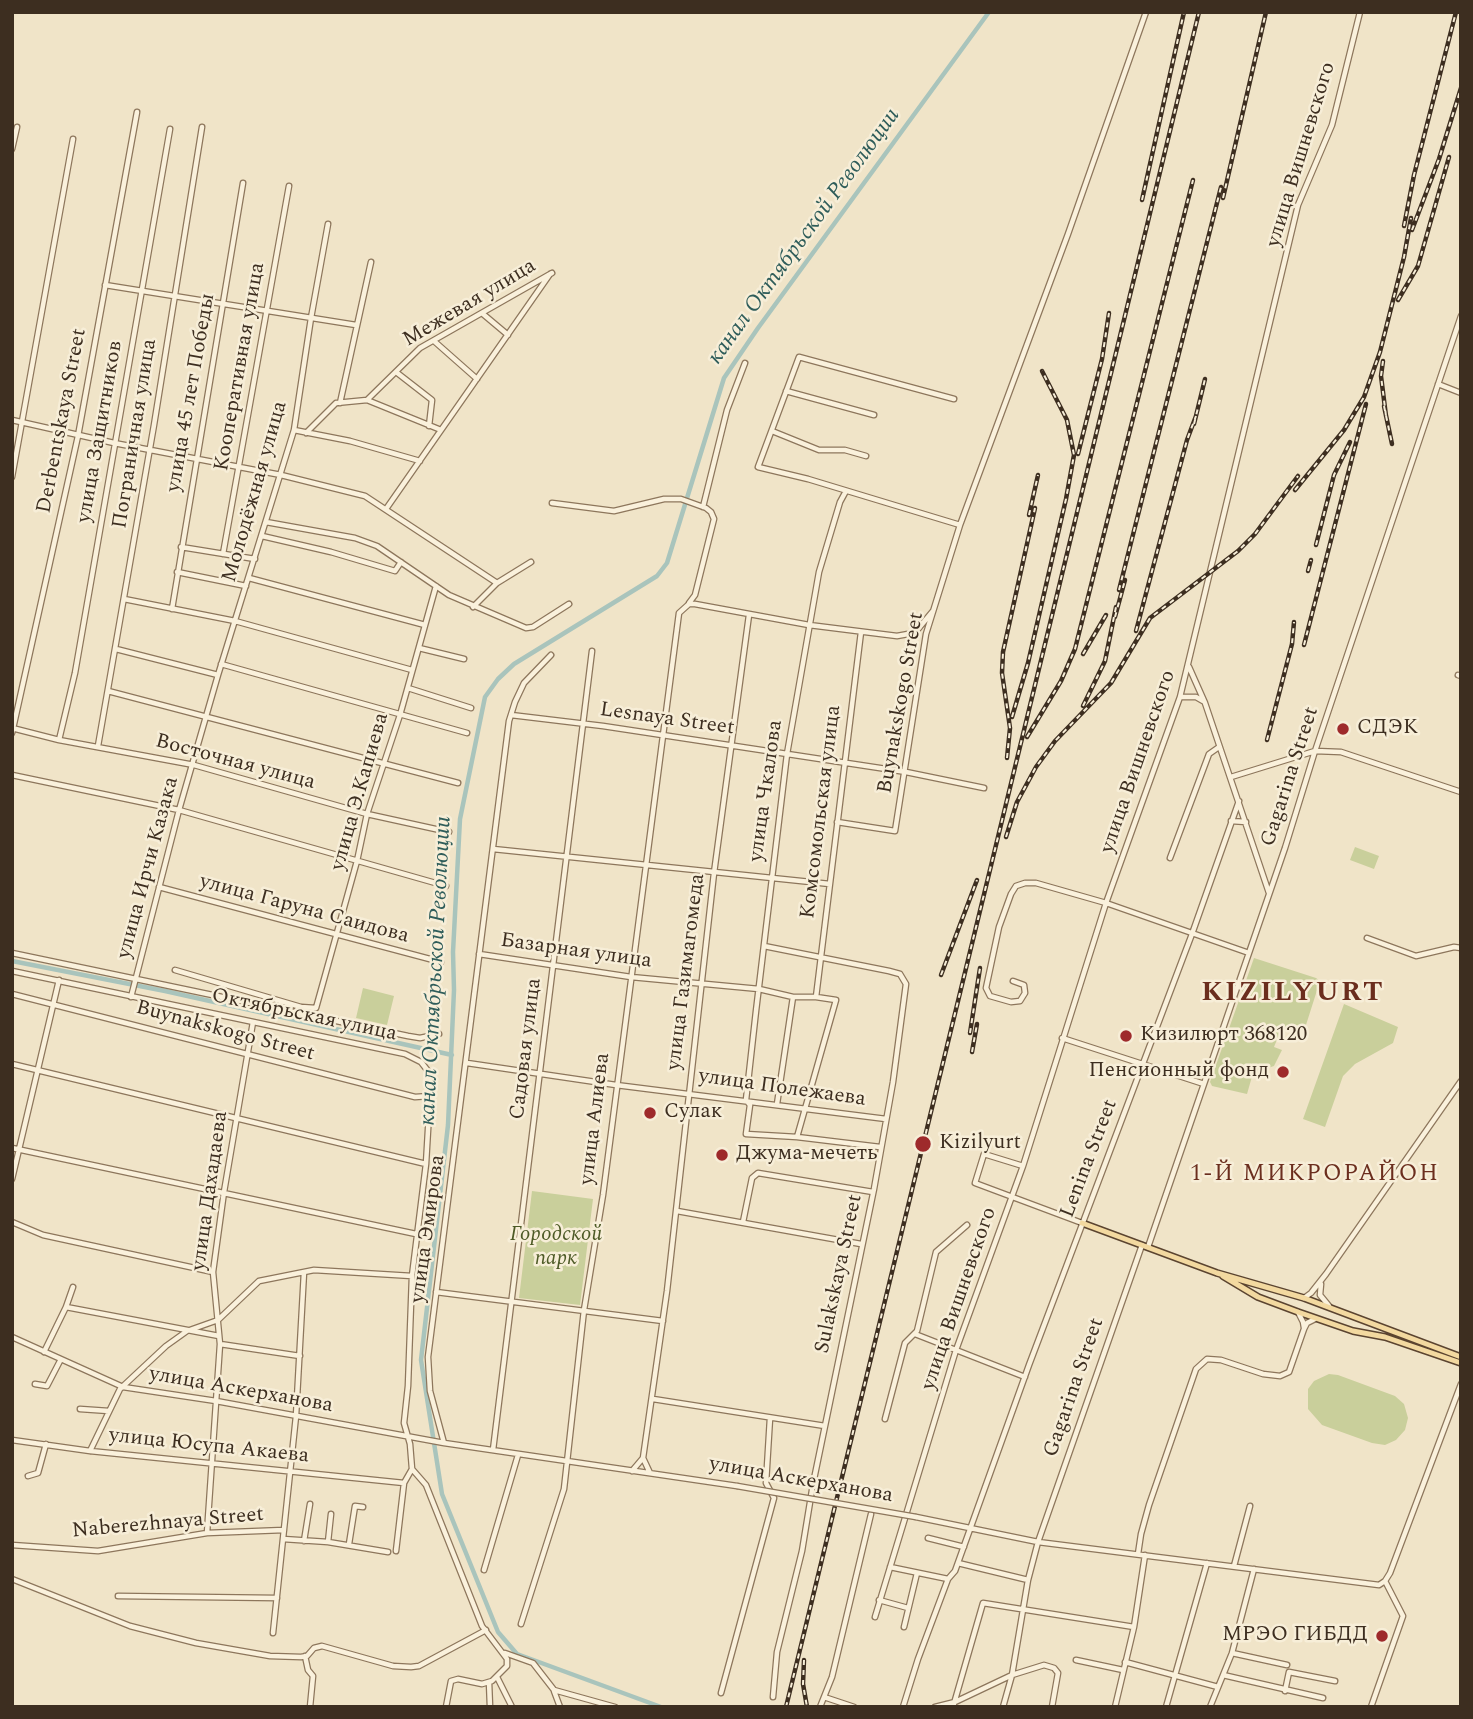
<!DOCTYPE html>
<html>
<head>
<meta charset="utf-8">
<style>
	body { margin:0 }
	#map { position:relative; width:1473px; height:1719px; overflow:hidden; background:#f0e4c8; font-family:Spectral,serif }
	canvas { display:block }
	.frame { position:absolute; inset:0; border:14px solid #3d2e20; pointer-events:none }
</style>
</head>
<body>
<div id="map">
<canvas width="1473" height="1719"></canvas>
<div class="frame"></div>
</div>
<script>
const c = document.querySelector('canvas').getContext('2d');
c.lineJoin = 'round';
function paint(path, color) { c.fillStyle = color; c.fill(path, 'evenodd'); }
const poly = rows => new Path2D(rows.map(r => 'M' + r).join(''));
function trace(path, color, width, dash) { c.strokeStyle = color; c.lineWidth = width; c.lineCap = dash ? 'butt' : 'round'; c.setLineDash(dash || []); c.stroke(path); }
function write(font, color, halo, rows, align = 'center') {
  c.font = font + ' Spectral,serif'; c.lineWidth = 5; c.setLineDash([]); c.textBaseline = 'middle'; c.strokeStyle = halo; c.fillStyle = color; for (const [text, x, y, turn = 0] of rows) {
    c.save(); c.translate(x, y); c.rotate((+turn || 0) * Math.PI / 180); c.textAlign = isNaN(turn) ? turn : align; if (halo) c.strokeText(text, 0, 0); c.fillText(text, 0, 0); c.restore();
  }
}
const green = poly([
	[1355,847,1379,856,1374,869,1350,860],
	[1254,958,1316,978,1320,981,1305,1028,1293,1024,1290,1030,1282,1027,1274,1047,1282,1050,1274,1066,1253,1073,1247,1094,1212,1086,1210,1082],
	[363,988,394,996,387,1025,356,1018],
	[1344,1004,1398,1027,1393,1043,1355,1064,1343,1076,1325,1127,1303,1119],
	[532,1191,593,1199,580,1305,519,1298],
	[1329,1374,1338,1375,1395,1396,1404,1404,1408,1418,1405,1430,1396,1440,1385,1445,1372,1443,1322,1425,1308,1409,1308,1389,1314,1381]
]);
const canal = poly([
	[12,961,165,991,452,1055],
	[661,1707,517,1654,498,1632,442,1494,421,1360,448,1125,454,990,453,952,460,819,485,697,498,679,514,664,657,576,667,563,724,378,758,328,989,12]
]);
const minor = poly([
	[12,149,17,127],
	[105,285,356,325],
	[483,314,508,335],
	[434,341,477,379],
	[396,372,432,400,429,426],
	[1438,384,1461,393],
	[786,391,874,415],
	[954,399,799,357,758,467,808,479,960,525],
	[367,400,441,430],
	[340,403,371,262],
	[12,420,114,443,281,475,365,496,497,583],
	[294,430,350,441,420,461],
	[772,431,819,450,845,450,866,456],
	[306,433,336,403,367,400,420,348,552,273],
	[12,477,73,139],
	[846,491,840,502,819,572,787,754,756,1011,746,1100,750,1105,746,1134,797,1137,880,1147],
	[552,503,614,511,664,499,681,499,706,508,711,512,714,519,695,595,689,603],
	[703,507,727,410,745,363],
	[386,509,550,274],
	[266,522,355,538,377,546,449,595,526,628,533,627,569,604],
	[262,536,331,552,395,571,401,562],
	[181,547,255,559],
	[223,554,289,186],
	[177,572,246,586],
	[249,578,425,625],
	[124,599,235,621,412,670],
	[473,607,497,583,531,562],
	[172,609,243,183],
	[419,648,464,659],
	[116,649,218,675],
	[221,664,467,733],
	[1189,667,1205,703,1269,893],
	[1458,675,1461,676],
	[408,688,471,708],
	[108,691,458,783],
	[1180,697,1196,697,1203,701],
	[511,715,603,726,906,772,984,788],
	[12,728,59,740,194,765,367,814,449,832],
	[12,733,78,436,137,112],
	[59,740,75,673,170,129],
	[98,746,154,425,202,127],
	[12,775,179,810,446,886],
	[1231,777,1315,751,1341,752,1461,792],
	[1231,821,1246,822],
	[837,822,895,831,926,634,960,525,1068,234,1146,12],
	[493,849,830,884],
	[1170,858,1209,754,1219,747],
	[159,887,441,962],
	[1367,938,1416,956,1454,947,1461,948],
	[764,946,889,971,900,974,906,984,893,1082,874,1189,813,1484,802,1551,777,1652,773,1697],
	[12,953,408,1036,420,1038,439,1034],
	[479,954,631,977,759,989,793,997],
	[175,970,301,1007,316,1008,357,861,367,814,400,715,436,586],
	[12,971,405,1054,421,1062,428,1071,430,1096,426,1164,412,1276,408,1386,404,1423,410,1444,412,1469,404,1483,396,1551],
	[1013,981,1024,985,1025,993,1020,1001,1011,1002,990,996,986,988,999,927,1011,894,1016,886,1025,883,1036,883,1106,903,1249,953],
	[12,994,415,1097,430,1096],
	[131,997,179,810,218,675,294,430,311,318,328,224],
	[816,997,861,632],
	[1062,1038,1204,1084],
	[467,1063,616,1085,886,1119],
	[12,1064,426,1164],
	[777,1104,793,997,816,997,836,1000,797,1137],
	[12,1148,416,1234],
	[1023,1166,984,1154,975,1183,1082,1223],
	[12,1179,59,980],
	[677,1211,861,1244],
	[12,1222,43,1235,213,1272],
	[743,1222,752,1178,758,1173,873,1192],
	[1148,1247,1285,848,1315,751,1461,316],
	[1321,1284,1320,1295,1329,1306],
	[436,1292,663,1321],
	[1304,1298,1311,1293,1326,1274,1461,1081],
	[66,1307,73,1287],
	[1298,1312,1303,1322,1304,1328],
	[915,1334,1025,1377],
	[12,1337,123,1387,216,1401,444,1443,737,1486],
	[220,1344,300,1356],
	[44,1352,66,1307,219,1336],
	[35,1384,47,1386,61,1359],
	[653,1399,825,1426],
	[80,1409,109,1411],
	[885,1419,905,1343,917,1331,936,1252,967,1225],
	[12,1440,90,1451,404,1483],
	[444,1443,430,1391,428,1357,509,721,515,702,524,683,551,655],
	[493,1450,592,651],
	[90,1451,120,1389,166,1346,187,1331,218,1320,259,1281,314,1270,412,1276],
	[643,1458,650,1473],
	[412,1469,426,1485,482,1626,507,1659,507,1666,492,1681,482,1684,458,1679,451,1681,446,1707],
	[632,1471,643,1458,667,1291,714,873,749,615],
	[28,1476,38,1473,46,1444],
	[916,1517,1038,1542,1379,1585,1385,1581,1390,1573,1461,1384],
	[207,1533,220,1344,213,1272,224,1192,253,1022],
	[928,1538,964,1547],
	[283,1539,328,1542,388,1552],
	[304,1541,310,1504],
	[328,1542,331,1514],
	[349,1544,355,1506,363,1507],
	[12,1545,98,1551,207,1533,284,1530],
	[1138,1554,1141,1534,1149,1505,1196,1369,1207,1359,1221,1360,1263,1374,1280,1376,1289,1372,1304,1329,1307,1323,1315,1319],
	[958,1563,1028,1580],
	[1234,1566,1250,1506],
	[890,1567,948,1579],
	[484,1570,518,1455],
	[12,1579,130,1626,196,1643,270,1656,301,1657,307,1656,314,1648,322,1646,393,1666,411,1667,419,1666,486,1630],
	[118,1596,277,1598],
	[879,1600,908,1608],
	[875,1617,956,1350,1023,1166,1106,903,1180,697,1298,205,1332,125,1360,12],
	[521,1624,564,1489,584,1310,603,1195,679,613,689,604,695,604,809,625,897,636,908,634,918,629,933,611],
	[904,1627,917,1573],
	[273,1633,296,1416,304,1272],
	[505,1653,533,1663,554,1690,615,1707],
	[1232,1653,1287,1665],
	[305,1656,308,1670,313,1676,310,1707],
	[1076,1660,1123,1670],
	[1125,1662,1218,1687],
	[1223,1675,1323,1698],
	[497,1677,512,1707],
	[489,1682,490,1707],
	[554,1691,560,1707],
	[1285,1691,1289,1672,1335,1681],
	[721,1693,774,1498,766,1483,770,1418],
	[824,1697,854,1707],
	[820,1707,832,1677,871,1514],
	[903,1707,918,1659,948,1579,955,1571,1029,1365,1192,934,1239,801],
	[935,1707,955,1702,1012,1675,1044,1665,1054,1668,1058,1673,1052,1707],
	[953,1707,983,1603,1134,1627],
	[1003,1707,1012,1675,1028,1580,1038,1542,1142,1245],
	[1115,1707,1134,1627,1145,1555],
	[1166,1707,1207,1563],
	[1210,1707,1232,1653,1254,1569],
	[1371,1707,1403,1616,1385,1581]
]);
const major = poly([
	[1082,1223,1217,1273,1304,1298,1461,1357],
	[1223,1276,1258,1297,1298,1312,1353,1331,1385,1337,1461,1363]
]);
const rail = poly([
	[1223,198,1266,12],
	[1142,200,1184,12],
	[1404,226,1414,175,1456,12],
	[1412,230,1439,159,1461,88],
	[1398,300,1418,266,1449,157],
	[1383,361,1381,376,1386,416],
	[1384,406,1392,444],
	[1194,424,1205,379],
	[1078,454,1102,359,1109,313],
	[1295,490,1344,430,1364,397,1380,352,1404,257,1411,218],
	[1029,515,1038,475],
	[1316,545,1334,475,1350,442],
	[1308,571,1311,560],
	[1119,590,1221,187],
	[1115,617,1125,580],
	[1136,631,1187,440,1196,416],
	[1304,645,1366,404],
	[1083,654,1106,615],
	[1083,706,1105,661,1116,607],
	[1012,717,1028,663,1066,499,1074,455,1067,420,1042,371],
	[1027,737,1061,681,1075,649,1193,180],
	[1267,740,1292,644,1294,622],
	[1007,758,1010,728,1002,673,1003,652,1035,508],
	[1006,837,1017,802,1036,767,1055,741,1111,683,1150,618,1238,551,1255,534,1298,476],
	[941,975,977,880],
	[970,1033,980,968],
	[972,1052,977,1024],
	[804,1660,803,1684,807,1707],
	[786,1707,1199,12]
]);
const minorBridge = poly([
	[737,1486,916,1517]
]);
const markers = [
	[1343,729,7,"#9e2a2b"],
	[1126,1036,7,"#9e2a2b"],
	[1283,1072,7,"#9e2a2b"],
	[650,1113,7,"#9e2a2b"],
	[923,1144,9,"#9e2a2b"],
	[722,1155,7,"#9e2a2b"],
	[1382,1636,7,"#9e2a2b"]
];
const streetNames = [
	["улица Вишневского",1302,155,-73],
	["Межевая улица",470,304,-31],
	["Кооперативная улица",241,367,-80],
	["улица 45 лет Победы",192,393,-80],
	["Derbentskaya Street",63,421,-79],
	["улица Защитников",101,432,-80],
	["Пограничная улица",136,434,-81],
	["Молодёжная улица",256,492,-74],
	["Buynakskogo Street",902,703,-80],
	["Lesnaya Street",667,720,8],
	["улица Вишневского",1139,762,-71],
	["Восточная улица",235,763,15],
	["Gagarina Street",1291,777,-72],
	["улица Чкалова",767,791,-82],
	["улица Э.Капиева",361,792,-74],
	["Комсомольская улица",822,812,-83],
	["улица Ирчи Казака",149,868,-75],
	["улица Гаруна Саидова",304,910,15],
	["Базарная улица",576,952,8],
	["улица Газимагомеда",687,972,-83],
	["Октябрьская улица",304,1016,12],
	["Buynakskogo Street",225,1032,15],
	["Садовая улица",527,1049,-83],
	["улица Полежаева",782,1089,8],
	["улица Алиева",596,1119,-83],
	["Lenina Street",1090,1159,-69],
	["улица Дахадаева",211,1191,-82],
	["улица Эмирова",429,1229,-82],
	["Sulakskaya Street",840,1274,-78],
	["улица Вишневского",960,1299,-71],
	["Gagarina Street",1075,1388,-71],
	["улица Аскерханова",241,1391,10],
	["улица Юсупа Акаева",209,1447,6],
	["улица Аскерханова",801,1481,10],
	["Naberezhnaya Street",168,1524,-5]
];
const poiNames = [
	["СДЭК",1357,729],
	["Кизилюрт 368120",1140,1036],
	["Пенсионный фонд",1269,1072,"right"],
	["Сулак",664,1113],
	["Kizilyurt",939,1144],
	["Джума-мечеть",736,1155],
	["МРЭО ГИБДД",1368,1636,"right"]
];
const parkNames = [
	["Городской",556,1236],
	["парк",556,1260]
];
const waterNames = [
	["канал Октябрьской Революции",805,237,-54],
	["канал Октябрьской Революции",437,971,-87]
];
const neighbourhoodNames = [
	["1-Й МИКРОРАЙОН",1315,1175]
];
const districtNames = [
	["KIZILYURT",1293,995]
];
paint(green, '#c9cf9b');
trace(canal, '#a9c4bc', 4.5);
trace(minor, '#8d765c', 7);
trace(major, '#5b4430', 8);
trace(minor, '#faf1dc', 4.5);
trace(major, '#f3d9a0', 5);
trace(rail, '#3d2e20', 4.5);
trace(rail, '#f7eed8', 2, [5]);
trace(minorBridge, '#8d765c', 7, []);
trace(minorBridge, '#faf1dc', 4.5);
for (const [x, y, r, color] of markers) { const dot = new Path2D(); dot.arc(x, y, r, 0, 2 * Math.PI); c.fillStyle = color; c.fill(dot); trace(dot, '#f7eed8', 2.5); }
write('21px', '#3d2e20', '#f7eed8', streetNames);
write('21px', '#3d2e20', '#f7eed8', poiNames, 'left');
write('italic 21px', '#4d5a26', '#f7eed8', parkNames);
write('italic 23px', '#2f5d5a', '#f7eed8', waterNames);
c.letterSpacing = '2px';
write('23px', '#6b2e1e', '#f7eed8', neighbourhoodNames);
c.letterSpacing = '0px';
c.letterSpacing = '2px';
write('bold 28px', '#6b2e1e', '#f7eed8', districtNames);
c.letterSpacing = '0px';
</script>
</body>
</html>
